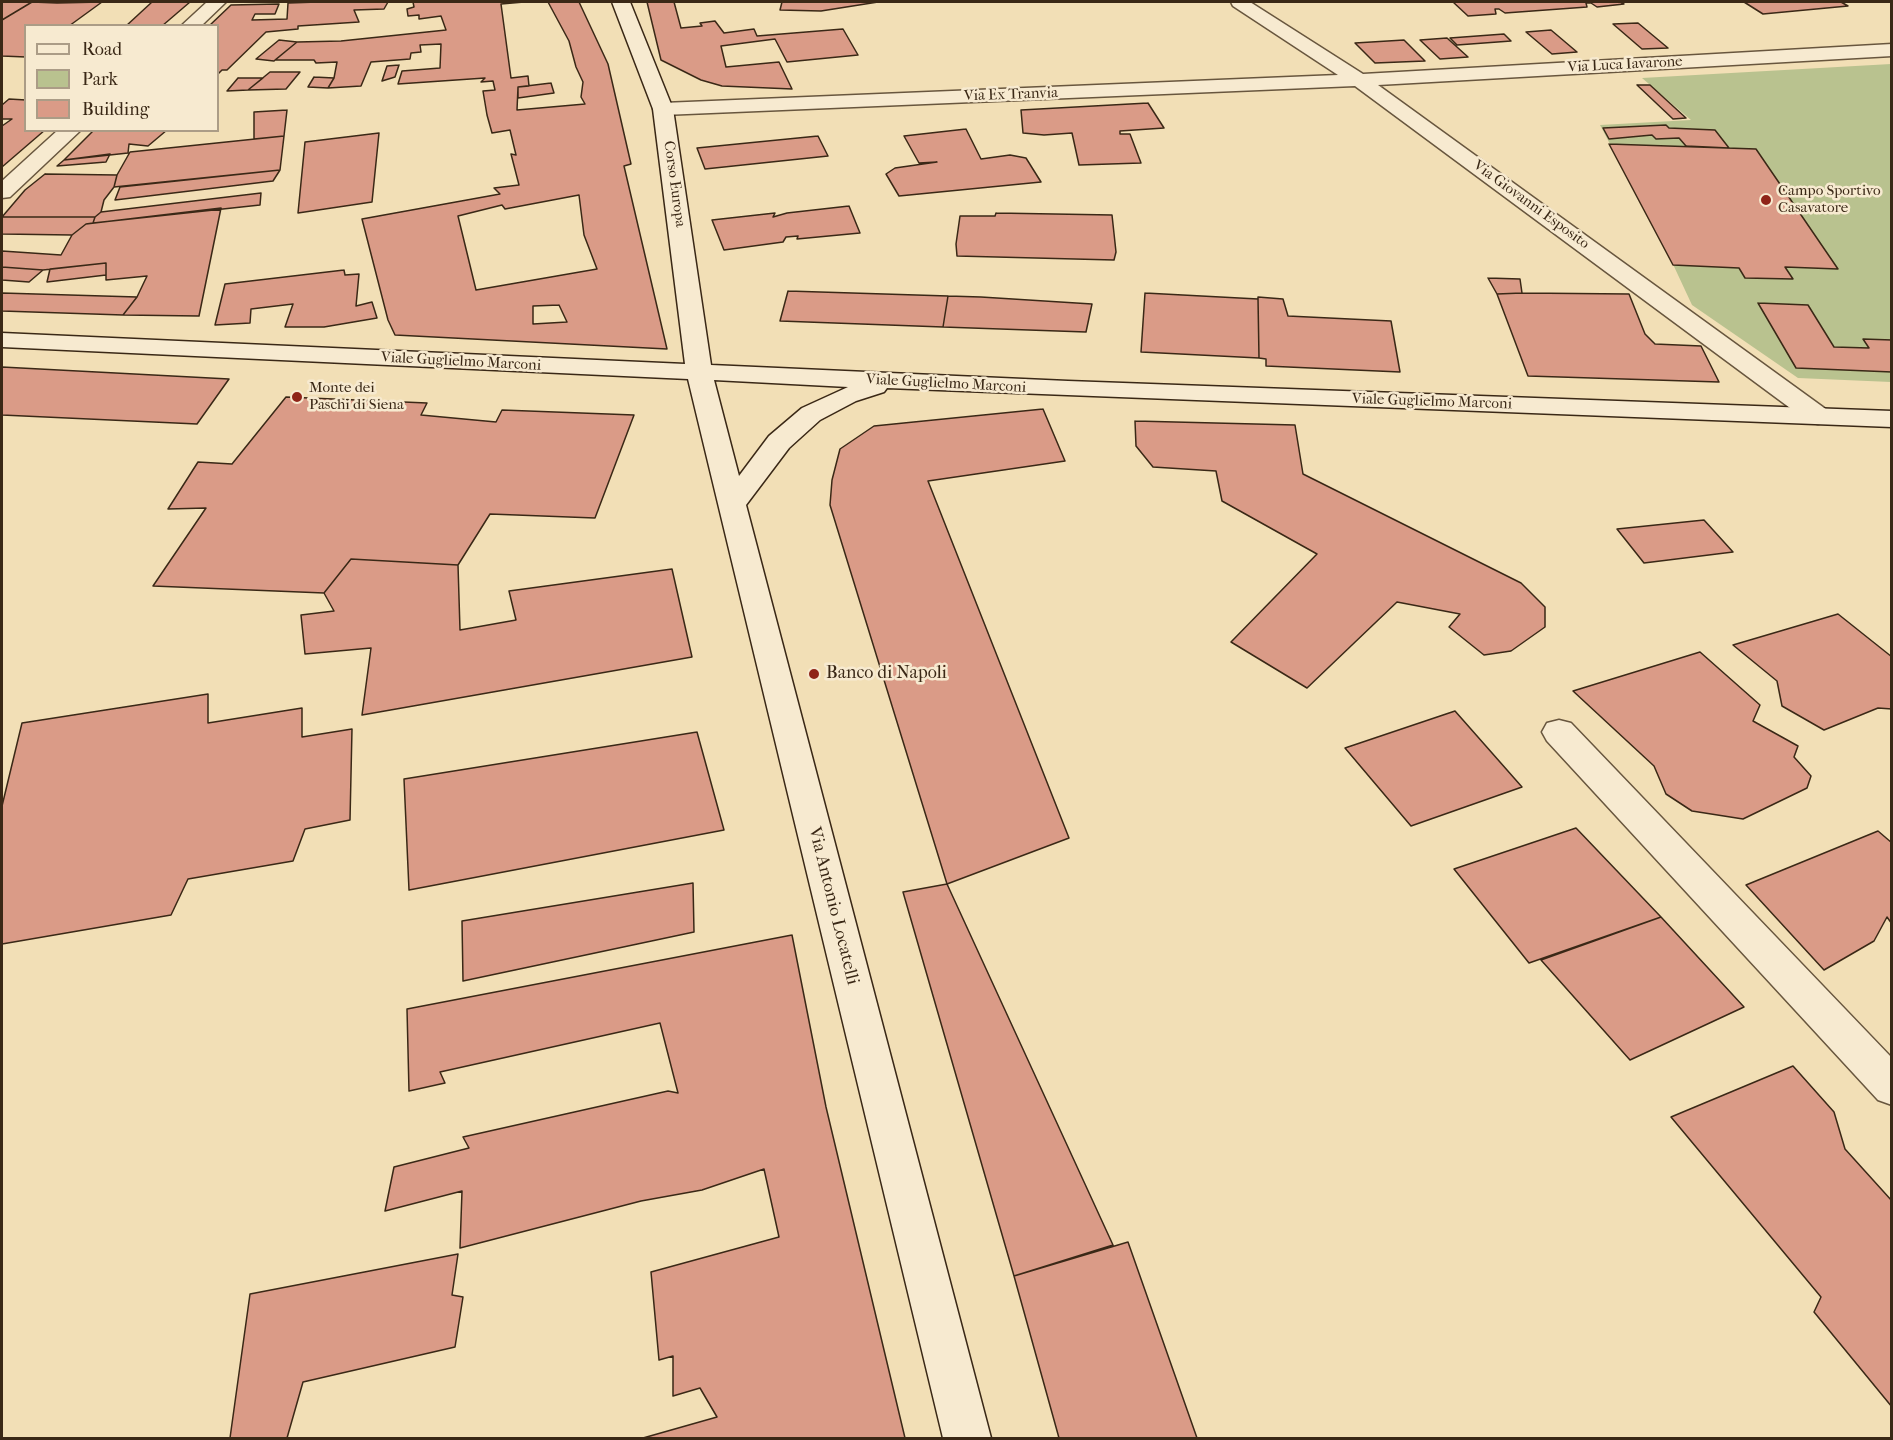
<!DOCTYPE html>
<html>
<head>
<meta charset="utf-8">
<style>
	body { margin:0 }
	#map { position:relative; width:1893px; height:1440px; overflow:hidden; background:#f2dfb6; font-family:"IM FELL French Canon",serif }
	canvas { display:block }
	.frame { position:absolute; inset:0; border:3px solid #3a2816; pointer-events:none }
	.legend { position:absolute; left:24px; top:24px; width:195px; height:108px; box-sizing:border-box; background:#f7ead0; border:2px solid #ab9c86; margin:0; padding:8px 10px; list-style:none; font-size:18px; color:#3a2816 }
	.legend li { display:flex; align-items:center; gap:12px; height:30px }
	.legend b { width:30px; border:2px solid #ab9c86 }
</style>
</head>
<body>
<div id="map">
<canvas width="1893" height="1440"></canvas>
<div class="frame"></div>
<ul class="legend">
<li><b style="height:8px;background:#f7ead0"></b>Road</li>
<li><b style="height:16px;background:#b9c28f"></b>Park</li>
<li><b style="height:16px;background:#da9b87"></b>Building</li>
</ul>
</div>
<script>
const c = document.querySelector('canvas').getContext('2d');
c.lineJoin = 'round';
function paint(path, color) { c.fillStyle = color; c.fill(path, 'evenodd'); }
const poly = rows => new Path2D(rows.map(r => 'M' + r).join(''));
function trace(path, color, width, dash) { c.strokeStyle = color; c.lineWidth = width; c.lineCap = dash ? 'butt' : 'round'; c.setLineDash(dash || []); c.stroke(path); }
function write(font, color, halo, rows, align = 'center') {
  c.font = font + ' "IM FELL French Canon",serif'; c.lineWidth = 5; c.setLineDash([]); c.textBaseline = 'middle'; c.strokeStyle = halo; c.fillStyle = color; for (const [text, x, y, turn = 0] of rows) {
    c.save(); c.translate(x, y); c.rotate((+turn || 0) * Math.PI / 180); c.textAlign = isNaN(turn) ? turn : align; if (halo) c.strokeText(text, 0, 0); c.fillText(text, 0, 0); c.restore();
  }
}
const green = poly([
	[1891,64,1891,382,1798,378,1692,305,1671,260,1600,125,1691,120,1642,78]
]);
const building = poly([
	[2,2,32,2,2,20,2,2],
	[32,2,57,3,102,2,69,26,26,26,26,57,2,56,2,20,32,2],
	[152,2,190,2,162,26,126,26,152,2],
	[318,2,388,2,384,9,354,10,359,22,298,26,298,29,266,32,227,70,222,70,218,74,218,26,209,26,231,5,279,4,275,14,255,14,252,20,287,19,288,3,318,2],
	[413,2,524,2,501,4,511,78,528,76,529,86,518,87,517,110,585,104,581,97,583,82,576,67,569,41,548,2,579,2,608,64,631,164,624,166,667,349,395,335,388,320,362,219,500,194,494,188,519,185,511,154,516,155,510,130,492,133,487,115,483,91,495,90,493,81,481,82,485,78,398,84,402,71,440,68,441,44,420,45,421,52,411,53,410,59,371,62,361,86,328,88,334,78,337,62,316,63,314,60,275,60,297,42,341,41,446,30,441,16,419,19,419,15,408,16,407,9,414,7,413,2],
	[579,195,584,235,597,269,476,290,458,216,502,205,505,209,579,195],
	[559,305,567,322,533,324,533,306,559,305],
	[647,2,674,2,681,28,702,26,700,23,715,21,724,33,754,29,757,36,843,29,858,55,787,62,775,39,721,46,726,67,779,62,792,89,722,86,701,80,661,60,647,2],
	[782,2,878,2,821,11,780,10,782,2],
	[1453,2,1620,2,1624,4,1597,7,1591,3,1586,3,1587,7,1505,13,1499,9,1495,9,1496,14,1468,16,1453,2],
	[1744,2,1841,2,1848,6,1763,14,1744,2],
	[1638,23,1668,48,1642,49,1613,24,1638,23],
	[1551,30,1577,52,1552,54,1526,32,1551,30],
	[1504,34,1511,41,1457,45,1450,38,1504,34],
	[1447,38,1468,57,1440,59,1420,40,1447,38],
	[279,40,297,42,274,61,256,59,279,40],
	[1404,40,1425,61,1375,63,1355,43,1404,40],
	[399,65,395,77,382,81,387,66,399,65],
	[270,72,300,72,286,89,248,90,270,72],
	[314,77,334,78,328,88,308,87,314,77],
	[238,78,263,78,248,90,227,91,238,78],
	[551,83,554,93,518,98,518,87,551,83],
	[1637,85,1650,85,1686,118,1673,119,1637,85],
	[9,99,26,100,26,130,45,130,2,167,2,126,12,119,2,119,2,105,9,99],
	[1148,103,1164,128,1120,131,1120,134,1130,134,1141,163,1079,165,1072,133,1044,135,1023,133,1021,110,1148,103],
	[287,110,284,136,254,139,254,112,287,110],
	[1666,125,1669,128,1715,130,1729,148,1686,146,1679,138,1656,139,1652,135,1609,139,1603,128,1666,125],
	[966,129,981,159,1010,155,1026,158,1041,182,899,196,886,174,895,168,937,162,919,163,904,136,966,129],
	[94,130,167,130,148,146,129,144,128,153,64,160,94,130],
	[379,133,372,202,298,213,305,142,379,133],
	[284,136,280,170,114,187,117,175,130,152,284,136],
	[818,136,828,156,705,169,697,148,818,136],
	[1609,144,1756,149,1838,269,1785,267,1793,279,1745,278,1739,268,1673,265,1609,144],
	[110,154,106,162,57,166,64,160,110,154],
	[280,170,273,181,115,200,120,187,280,170],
	[45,174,117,175,114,187,104,200,101,212,95,217,2,217,25,190,45,174],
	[261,193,260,205,93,223,95,217,101,212,261,193],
	[849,206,860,233,797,239,798,236,786,237,783,242,724,250,712,220,775,213,773,217,787,213,849,206],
	[221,208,199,316,123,315,137,297,147,276,106,280,106,263,43,270,2,267,2,251,61,255,72,235,86,224,221,208],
	[996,213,1112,215,1116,252,1114,260,957,256,956,244,960,216,995,216,996,213],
	[2,217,95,217,93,223,86,224,72,235,2,234,2,217],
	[106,263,106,275,47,282,50,269,106,263],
	[2,267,43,270,29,282,2,280,2,267],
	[344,270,345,275,359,274,356,306,372,302,377,318,324,327,285,327,293,304,251,309,250,323,215,325,225,284,344,270],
	[1488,278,1520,279,1522,293,1497,294,1488,278],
	[788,291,948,296,943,327,780,321,788,291],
	[2,293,137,297,123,315,2,311,2,293],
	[1145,293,1258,299,1259,358,1141,352,1145,293],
	[1522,293,1629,294,1645,334,1655,344,1701,346,1719,382,1528,376,1497,294,1522,293],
	[948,296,981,297,1092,304,1086,332,943,327,948,296],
	[1258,297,1283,299,1288,316,1391,321,1400,372,1266,366,1266,359,1259,358,1258,297],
	[1758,303,1808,305,1834,347,1869,348,1863,339,1892,340,1892,372,1796,368,1758,303],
	[2,367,229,379,197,424,2,415,2,367],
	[286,397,427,403,421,415,496,422,502,410,634,415,595,518,490,514,458,565,351,559,324,593,153,586,206,508,168,509,198,462,232,464,286,397],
	[1043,409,1065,461,928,481,1069,838,947,884,830,505,832,480,840,449,874,426,1043,409],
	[1135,421,1295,425,1303,474,1521,583,1545,607,1545,627,1511,651,1484,655,1449,627,1460,614,1397,602,1307,688,1231,642,1317,554,1222,501,1216,471,1153,467,1136,446,1135,421],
	[1704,520,1733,552,1644,563,1617,529,1704,520],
	[351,559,458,565,460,630,516,620,509,591,672,569,692,657,362,715,371,648,305,654,301,615,334,611,324,593,351,559],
	[1838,614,1892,657,1892,709,1878,708,1824,730,1782,706,1777,681,1733,645,1838,614],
	[1700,652,1760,705,1753,721,1798,746,1794,757,1811,776,1807,788,1743,819,1692,811,1666,794,1654,766,1573,691,1700,652],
	[208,694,208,723,302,708,302,737,352,729,350,820,305,829,293,861,188,879,171,915,2,944,2,806,22,723,208,694],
	[1455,711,1522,787,1411,826,1345,748,1455,711],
	[697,732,724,830,409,890,404,779,697,732],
	[1576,828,1661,917,1529,963,1454,869,1576,828],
	[1878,831,1892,843,1892,924,1887,917,1874,941,1824,970,1746,885,1878,831],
	[693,883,694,932,463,981,462,921,693,883],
	[947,884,1113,1245,1014,1276,903,892,947,884],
	[1661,917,1744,1007,1630,1060,1541,960,1661,917],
	[792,935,826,1107,905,1438,643,1438,717,1417,700,1388,673,1396,673,1356,659,1360,651,1272,779,1237,764,1169,702,1190,641,1201,460,1248,462,1191,385,1211,394,1167,469,1148,463,1137,668,1091,678,1093,660,1023,440,1072,445,1083,409,1091,407,1009,792,935],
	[1793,1066,1834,1112,1845,1149,1892,1201,1892,1407,1814,1312,1821,1297,1671,1117,1793,1066],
	[1128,1242,1197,1438,1059,1438,1014,1276,1128,1242],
	[458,1254,452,1295,463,1297,455,1347,303,1382,287,1438,230,1438,250,1294,458,1254]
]);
const street = poly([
	[207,2,226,2,201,26,181,26,207,2],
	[1231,2,1250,2,1363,74,1892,44,1892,56,1378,85,1827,410,1831,416,1827,422,1818,424,1809,422,1355,86,663,115,656,113,653,109,656,105,663,103,1338,75,1233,6,1231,2],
	[58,130,81,130,10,197,2,198,2,181,58,130],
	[1559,720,1571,723,1892,1058,1892,1105,1878,1100,1547,741,1542,732,1547,723,1559,720]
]);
const secondary = poly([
	[612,2,630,2,673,109,711,365,1068,381,1892,411,1892,427,887,388,884,392,856,401,820,420,789,448,746,505,991,1438,943,1438,688,379,2,347,2,333,685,364,653,109,612,2],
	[714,380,848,387,802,408,769,436,739,476,714,380]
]);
const markers = [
	[1766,200,6,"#8f2418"],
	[297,397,6,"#8f2418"],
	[814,674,6,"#8f2418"]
];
const farStreetnames = [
	["Via Luca Iavarone",1625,65,-3],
	["Via Ex Tranvia",1011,95,-2],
	["Corso Europa",674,184,82],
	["Via Giovanni Esposito",1531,205,36],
	["Viale Guglielmo Marconi",461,362,3],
	["Viale Guglielmo Marconi",946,384,3],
	["Viale Guglielmo Marconi",1432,402,2]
];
const farPoinames = [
	["Campo Sportivo",1778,191],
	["Casavatore",1778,208],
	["Monte dei",309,388],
	["Paschi di Siena",309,405]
];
const poiNames = [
	["Banco di Napoli",826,674]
];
const streetNames = [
	["Via Antonio Locatelli",833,906,76]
];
paint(green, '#b9c28f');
paint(building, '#da9b87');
trace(building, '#3a2816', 1.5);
trace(street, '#68563e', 3);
trace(secondary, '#3a2816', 3);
paint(street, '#f7ead0');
paint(secondary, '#f7ead0');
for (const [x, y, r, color] of markers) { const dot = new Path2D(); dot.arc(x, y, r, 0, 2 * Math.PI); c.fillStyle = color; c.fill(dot); trace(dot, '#f7ead0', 2); }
write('15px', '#3a2816', '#f7ead0', farStreetnames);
write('15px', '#3a2816', '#f7ead0', farPoinames, 'left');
write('18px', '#3a2816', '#f7ead0', poiNames, 'left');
write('18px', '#3a2816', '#f7ead0', streetNames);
</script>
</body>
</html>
